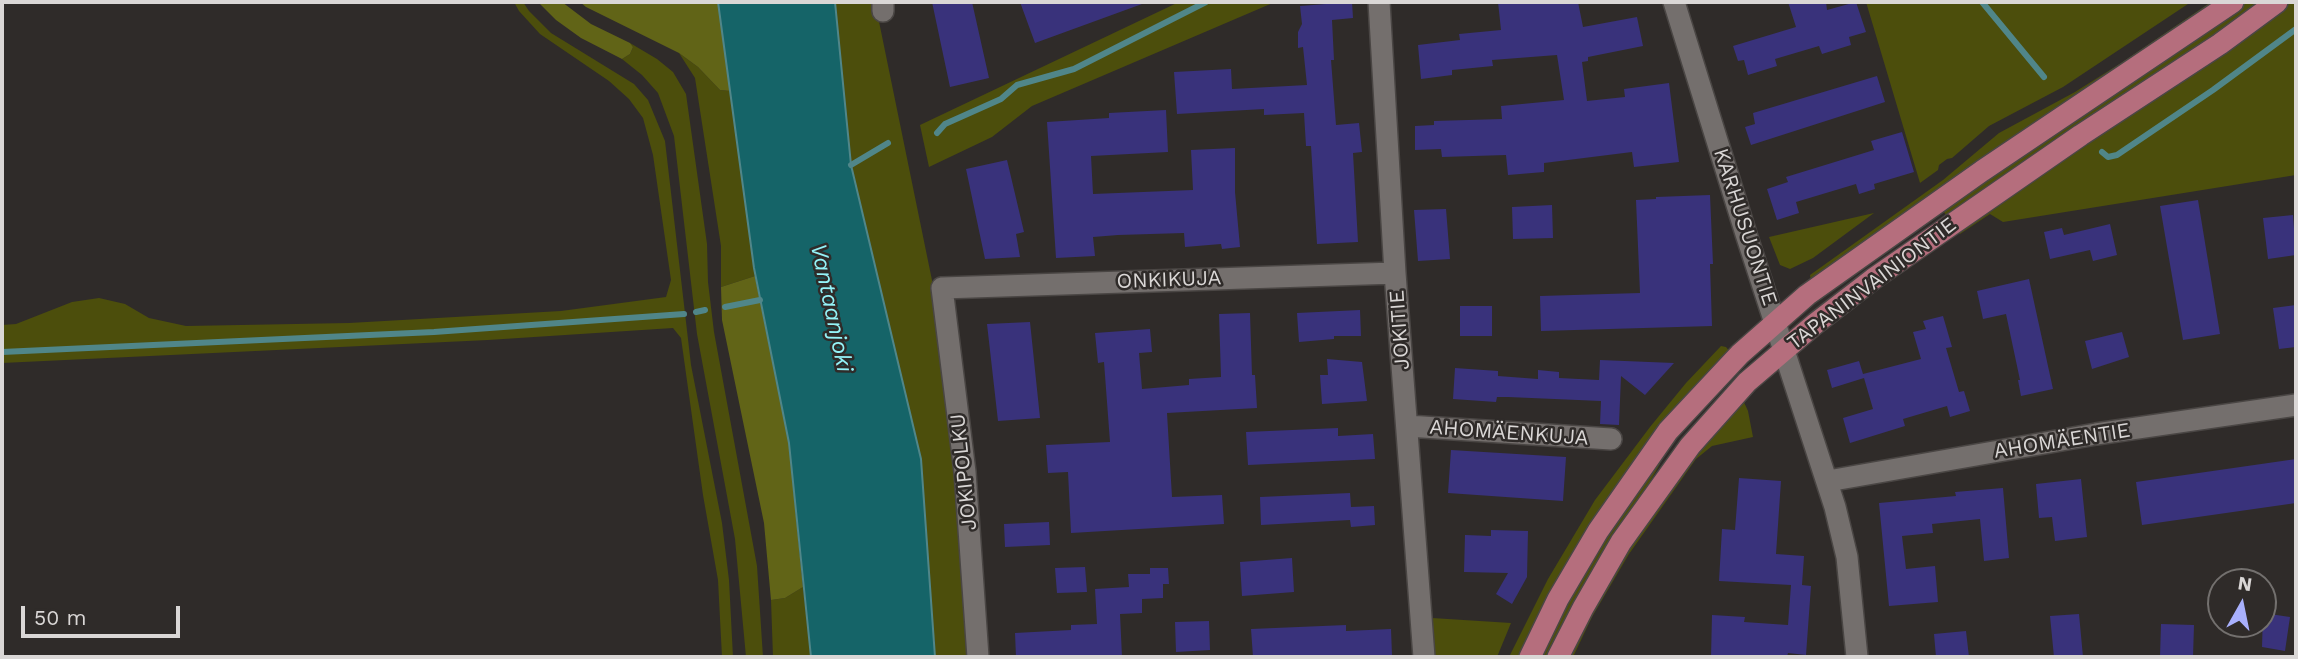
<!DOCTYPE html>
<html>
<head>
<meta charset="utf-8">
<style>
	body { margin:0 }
	#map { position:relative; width:2298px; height:659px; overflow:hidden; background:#2f2b29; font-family:"Work Sans",sans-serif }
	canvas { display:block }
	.frame { position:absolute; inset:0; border:4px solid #dad7d6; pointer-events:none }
	.north { position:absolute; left:2207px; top:568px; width:70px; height:70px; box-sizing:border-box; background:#2f2b29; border:2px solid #73706e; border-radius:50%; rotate:9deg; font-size:19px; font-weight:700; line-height:28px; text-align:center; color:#dad7d6 }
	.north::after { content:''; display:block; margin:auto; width:24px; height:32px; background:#a8b0fc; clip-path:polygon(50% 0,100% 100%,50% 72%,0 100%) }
	.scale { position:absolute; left:21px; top:606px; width:159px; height:32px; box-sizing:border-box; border:4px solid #dad7d6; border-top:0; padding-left:9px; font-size:21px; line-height:24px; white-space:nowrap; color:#dad7d6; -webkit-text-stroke:5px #2f2b29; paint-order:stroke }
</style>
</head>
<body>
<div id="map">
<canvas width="2298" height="659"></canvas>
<div class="frame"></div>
<div class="north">N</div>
<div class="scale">50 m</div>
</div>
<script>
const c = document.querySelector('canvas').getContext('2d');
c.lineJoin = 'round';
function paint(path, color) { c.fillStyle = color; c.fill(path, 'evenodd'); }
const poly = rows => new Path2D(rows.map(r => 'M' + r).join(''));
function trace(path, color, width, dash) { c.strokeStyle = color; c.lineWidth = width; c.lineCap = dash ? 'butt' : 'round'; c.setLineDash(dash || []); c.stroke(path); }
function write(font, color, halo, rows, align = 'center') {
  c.font = font + ' "Work Sans",sans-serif'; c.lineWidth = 5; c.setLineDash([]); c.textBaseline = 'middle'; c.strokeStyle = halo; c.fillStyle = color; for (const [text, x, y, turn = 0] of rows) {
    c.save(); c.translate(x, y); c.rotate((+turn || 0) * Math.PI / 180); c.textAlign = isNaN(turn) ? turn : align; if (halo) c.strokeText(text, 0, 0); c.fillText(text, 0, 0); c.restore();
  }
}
const green = poly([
	[514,2,523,2,529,11,551,33,634,84,648,100,665,141,691,365,722,523,729,580,733,657,722,657,718,580,703,495,681,338,673,328,488,340,2,363,2,325,16,324,72,302,99,298,125,304,149,318,186,326,349,323,561,311,666,297,671,280,653,155,643,118,629,99,609,81,540,34,519,11],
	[835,2,875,2,934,290,952,432,971,657,935,657,935,643,851,165],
	[1179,2,1275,2,1032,106,992,137,929,167,920,125],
	[1866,2,2191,2,2063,87,1989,126,1952,158,1947,159,1939,165,1938,170,1920,183],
	[2211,2,2223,2,1811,282,1810,275,1943,180,1999,133,2075,92,2121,63],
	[2247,2,2266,2,1947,217,1944,212,1960,197],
	[2288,2,2296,2,2296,175,2003,222,1990,214,1960,234,1955,229,2261,22],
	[630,43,657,59,673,72,686,94,707,244,708,282,714,332,757,566,763,657,746,657,735,539,697,334,674,136,658,93,642,75,622,59,630,54,633,47],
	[679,53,698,67,720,90,730,91,755,276,721,287,721,246,695,78],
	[1874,213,1813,258,1790,269,1780,265,1769,237],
	[1721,346,1726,347,1730,352,1521,657,1509,657,1548,579,1595,500,1650,427,1686,383],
	[1742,398,1748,411,1753,437,1712,446,1696,459,1629,554,1592,617,1573,657,1566,657,1653,506],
	[1654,460,1660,464,1550,657,1537,657,1563,604],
	[803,587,811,657,773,657,771,600,785,598],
	[1432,618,1511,623,1497,657,1434,657]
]);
const forest = poly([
	[538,2,562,2,591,24,630,43,633,47,630,54,622,59,581,38,556,20],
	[580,2,718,2,730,91,720,90,698,67,679,53,586,7],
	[755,276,789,443,803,587,785,598,771,600,764,523,722,320,721,287]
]);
const water = poly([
	[718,2,835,2,851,165,921,459,935,657,811,657,789,443,754,268,718,2]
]);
const stream = poly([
	[1982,2,2044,77],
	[937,133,945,124,1001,99,1017,85,1074,69,1206,2],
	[2102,152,2108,157,2117,155,2213,90,2296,29],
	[851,165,888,143],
	[725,307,760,300],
	[696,312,705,310],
	[2,352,434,332,684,314]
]);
const building = poly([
	[932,2,972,2,989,78,950,87],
	[1020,2,1141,2,1142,4,1035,43],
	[1352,2,1353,18,1332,20,1334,60,1331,60,1336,125,1359,123,1362,152,1353,153,1358,242,1317,244,1311,146,1306,146,1304,113,1264,115,1264,109,1177,114,1174,72,1231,69,1232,89,1307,85,1303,47,1298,48,1298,32,1302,24,1300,6],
	[1498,2,1578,2,1583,27,1637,17,1643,46,1588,57,1588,61,1582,62,1587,101,1625,97,1624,89,1669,83,1679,162,1634,167,1632,152,1544,163,1544,172,1508,175,1506,155,1442,157,1441,149,1415,150,1415,126,1434,125,1434,121,1502,119,1501,106,1564,100,1557,55,1492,60,1493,66,1452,70,1452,75,1421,79,1418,45,1460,40,1459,34,1501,30],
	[1788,2,1826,2,1827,10,1856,2,1866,32,1849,37,1851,45,1822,54,1819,46,1775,59,1777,66,1748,75,1744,60,1738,61,1733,46,1796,27],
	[1877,76,1885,102,1751,145,1745,127,1755,124,1753,113],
	[1166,110,1168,152,1091,156,1093,194,1193,190,1191,150,1235,148,1235,192,1240,247,1222,249,1221,244,1185,247,1184,233,1118,235,1093,237,1095,256,1056,258,1047,122,1109,118,1109,113],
	[1902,132,1914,172,1874,184,1875,189,1859,194,1856,184,1796,202,1799,213,1777,220,1767,189,1788,182,1786,177,1874,150,1871,141],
	[1007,160,1024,232,1016,234,1020,257,985,259,966,169],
	[1710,195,1713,264,1710,264,1712,326,1541,331,1540,296,1640,293,1636,200,1656,199,1656,197],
	[2198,200,2220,334,2183,340,2160,206],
	[1552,205,1553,238,1513,239,1512,207],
	[1446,209,1450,259,1418,261,1414,210],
	[2293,215,2296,255,2268,259,2263,218],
	[2110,224,2117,255,2093,261,2090,250,2050,259,2044,232,2062,228,2064,235],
	[2029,279,2053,389,2021,396,2018,380,2020,380,2006,314,1983,319,1977,291],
	[2296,305,2296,347,2279,349,2273,308],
	[1460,306,1492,306,1492,336,1460,336],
	[1360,310,1361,336,1334,336,1334,339,1299,342,1297,313],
	[1250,313,1252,375,1255,375,1257,408,1167,413,1172,497,1222,495,1224,524,1071,533,1068,472,1048,473,1046,445,1110,442,1104,362,1098,363,1095,333,1150,329,1152,352,1139,353,1142,389,1189,385,1189,379,1221,377,1219,314],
	[1943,316,1952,347,1946,348,1959,392,1964,391,1970,411,1950,417,1947,406,1903,419,1905,426,1850,443,1843,418,1873,409,1864,378,1832,388,1827,370,1859,361,1863,374,1921,359,1913,332,1926,329,1923,321],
	[1030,322,1040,418,998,421,987,324],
	[2122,332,2129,357,2092,369,2085,341],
	[1327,359,1362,362,1367,401,1322,404,1320,375,1328,375],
	[1600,360,1674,363,1645,395,1621,376,1619,425,1600,424,1601,401,1508,397,1497,397,1496,402,1453,399,1455,368,1498,371,1498,376,1538,379,1538,370,1559,372,1559,378,1599,380],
	[1338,428,1338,436,1373,434,1375,459,1248,465,1246,432],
	[1451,450,1566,457,1563,501,1448,493],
	[2296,459,2296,503,2142,525,2136,482],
	[1739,478,1781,481,1776,554,1804,556,1802,585,1811,586,1806,655,1788,653,1787,657,1747,655,1746,657,1711,657,1712,615,1745,617,1744,622,1788,625,1791,585,1719,581,1722,529,1735,530],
	[2081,479,2087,537,2055,541,2052,517,2039,518,2036,484],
	[2003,488,2009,558,1984,561,1980,519,1932,524,1933,533,1902,536,1906,569,1935,566,1938,602,1889,606,1879,503,1956,496,1955,492],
	[1350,493,1351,507,1374,506,1375,525,1351,527,1350,520,1261,525,1260,497],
	[1049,522,1050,545,1005,547,1004,524],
	[1491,530,1528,531,1527,577,1512,604,1496,594,1508,573,1464,572,1465,535,1491,536],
	[1292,558,1294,592,1242,596,1240,562],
	[1085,567,1087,592,1057,593,1055,568],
	[1150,568,1168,568,1169,584,1163,584,1163,598,1142,599,1142,613,1120,614,1122,657,1016,657,1015,633,1071,630,1071,625,1097,624,1095,589,1129,587,1128,574,1150,574],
	[2263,613,2290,617,2285,651,2262,647],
	[2079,614,2083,657,2054,657,2050,616],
	[1209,621,1210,650,1176,652,1175,622],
	[2161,624,2194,625,2193,657,2160,657],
	[1346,625,1346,631,1391,629,1392,655,1253,657,1251,629],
	[1966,631,1969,657,1936,657,1934,634]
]);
const minor = poly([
	[883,2,883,11],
	[1379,2,1395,273,1424,657],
	[1674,2,1746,234,1835,507,1847,557,1857,657],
	[1407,426,1611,439],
	[1828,481,2096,434,2296,405],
	[978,657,965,472,942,288,1395,273]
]);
const major = poly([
	[1530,657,1558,599,1598,531,1668,431,1740,354,1807,295,1982,171,2233,2],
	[1558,657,1583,608,1621,542,1690,446,1747,382,1816,323,1873,279,2081,135,2220,44,2277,2]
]);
const streetNames = [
	["KARHUSUONTIE",1745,227,72],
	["ONKIKUJA",1169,280,-2],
	["TAPANINVAINIONTIE",1872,284,-37],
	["JOKITIE",1400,330,-94],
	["AHOMÄENKUJA",1509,433,4],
	["AHOMÄENTIE",2062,441,-9],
	["JOKIPOLKU",964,472,-96]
];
const waterNames = [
	["Vantaanjoki",831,308,78]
];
paint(green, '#4c4e0c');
paint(forest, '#616417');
paint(water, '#156468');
trace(water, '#508689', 2);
trace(stream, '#508689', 6);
paint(building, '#39327b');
trace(minor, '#4a4644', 24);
trace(major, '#4a4644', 24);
trace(minor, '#746f6d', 21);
trace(major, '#b56e7d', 21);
write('21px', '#dad7d6', '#2f2b29', streetNames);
write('italic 23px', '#94f3f8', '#2f2b29', waterNames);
</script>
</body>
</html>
